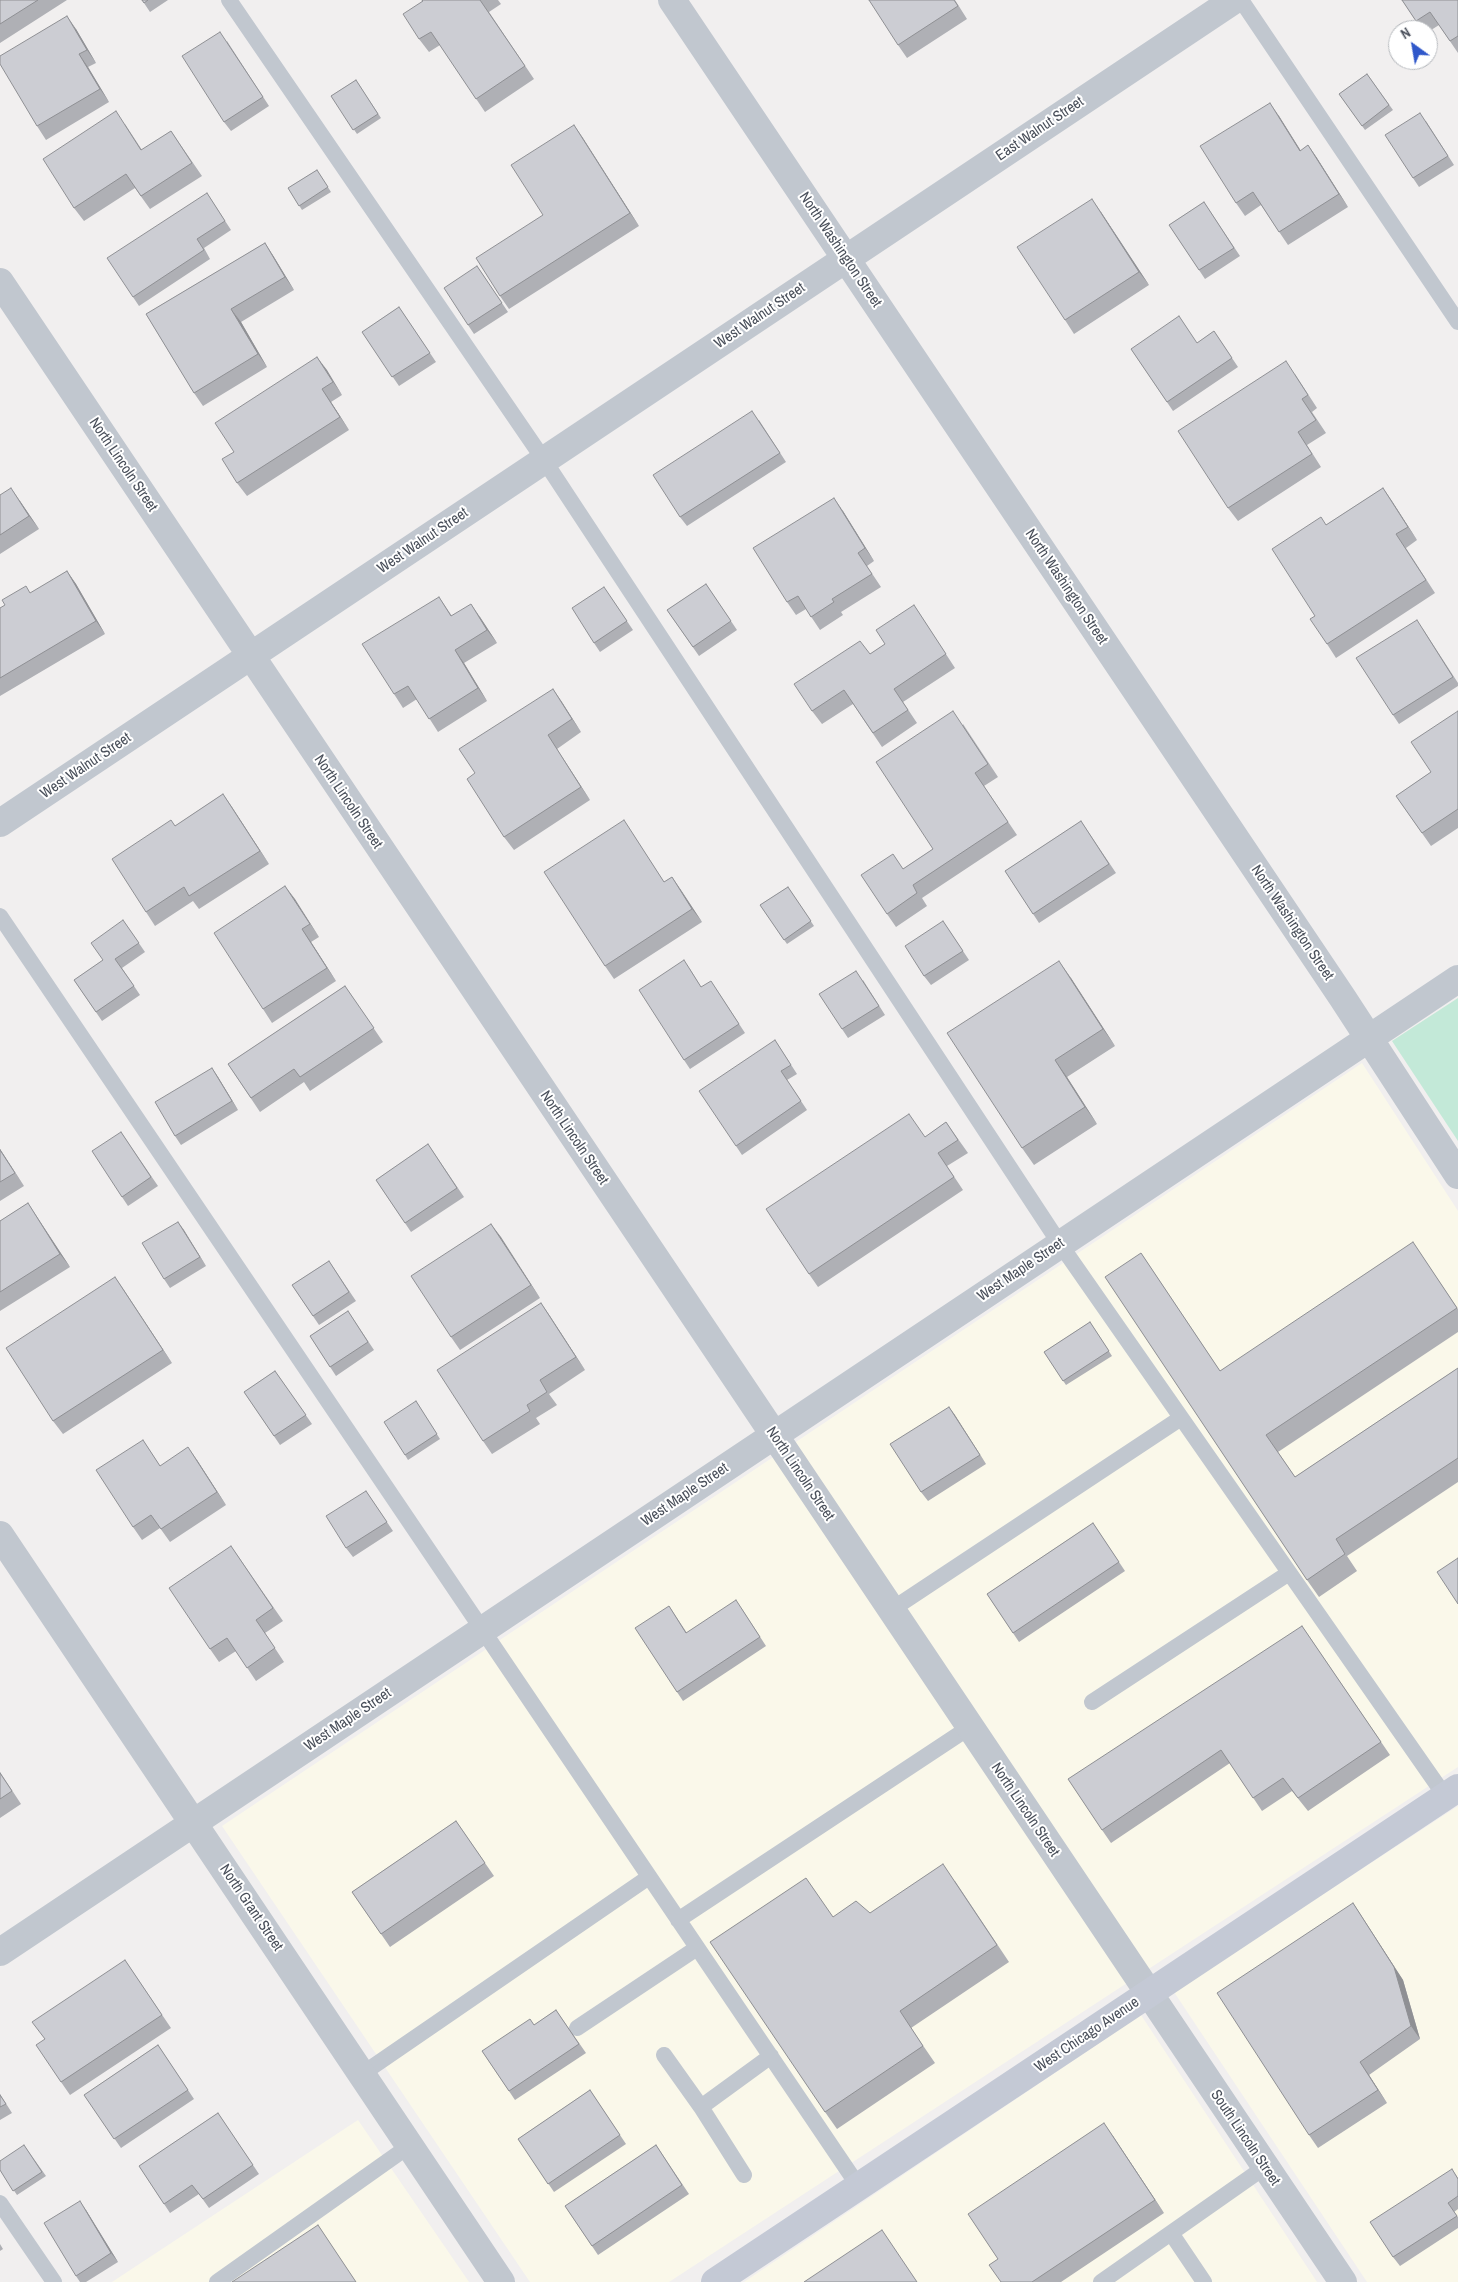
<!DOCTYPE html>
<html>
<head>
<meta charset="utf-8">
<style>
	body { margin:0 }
	#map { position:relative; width:1458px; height:2282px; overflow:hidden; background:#f1efef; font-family:"Archivo Narrow",sans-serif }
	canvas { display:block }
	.north { position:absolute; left:1388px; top:20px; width:50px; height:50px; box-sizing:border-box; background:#fff; border:1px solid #b6b9bd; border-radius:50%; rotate:328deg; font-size:14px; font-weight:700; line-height:20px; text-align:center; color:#494f5a }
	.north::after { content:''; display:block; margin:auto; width:18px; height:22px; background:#3058ca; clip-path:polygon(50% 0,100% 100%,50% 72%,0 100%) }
</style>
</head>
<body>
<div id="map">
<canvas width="1458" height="2282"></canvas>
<div class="north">N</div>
</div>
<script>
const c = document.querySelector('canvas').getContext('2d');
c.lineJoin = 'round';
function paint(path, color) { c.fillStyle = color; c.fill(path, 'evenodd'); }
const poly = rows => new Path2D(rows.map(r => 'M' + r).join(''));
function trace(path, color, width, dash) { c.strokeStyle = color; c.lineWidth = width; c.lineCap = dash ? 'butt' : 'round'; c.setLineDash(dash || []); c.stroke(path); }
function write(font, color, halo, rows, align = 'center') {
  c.font = font + ' "Archivo Narrow",sans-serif'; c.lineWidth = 4; c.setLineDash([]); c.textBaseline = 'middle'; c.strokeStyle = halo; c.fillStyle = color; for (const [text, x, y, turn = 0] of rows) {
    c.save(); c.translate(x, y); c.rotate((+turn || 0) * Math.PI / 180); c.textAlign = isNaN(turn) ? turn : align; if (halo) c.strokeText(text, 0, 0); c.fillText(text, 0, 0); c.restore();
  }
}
const commercial = poly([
	[1362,1063,1458,1211,1458,1767,669,2282,530,2282,222,1826],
	[1458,1806,1458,2282,1367,2282,1174,1992],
	[1141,2015,1317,2282,744,2282],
	[358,2120,469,2282,112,2282]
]);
const green = poly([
	[1458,998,1458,1141,1392,1041]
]);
const lane = poly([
	[229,0,544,460,1060,1244,1445,1796],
	[1241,0,1458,322],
	[0,916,859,2187],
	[891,1610,1181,1418],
	[1092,1702,1289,1573],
	[678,1920,970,1727],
	[577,2028,697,1948],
	[664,2055,701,2107,771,2056],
	[362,2074,649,1877],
	[701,2107,744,2175],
	[0,2203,54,2282],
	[1171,2233,1204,2282],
	[217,2282,409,2146],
	[1101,2282,1265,2167]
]);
const street = poly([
	[672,0,1342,997,1458,1175],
	[0,282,1343,2282],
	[0,823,1234,0],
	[0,1535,501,2282],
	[0,1952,1458,979]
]);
const secondary = poly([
	[715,2282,1458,1788]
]);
const wall = poly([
	[0,0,67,0,0,43],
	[142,0,168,0,150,12],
	[422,0,498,0,501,4,489,12,534,79,485,112,440,45,429,52,419,39],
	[955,0,967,19,907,58,898,45],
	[1402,0,1458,0,1458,53,1439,25,1428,32,1428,30,1422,30],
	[76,29,96,63,88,67,109,102,46,140,37,126],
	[227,41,269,106,231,131,224,122],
	[1367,74,1393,110,1365,130,1339,94],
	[356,80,381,118,357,134,331,96],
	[1279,116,1301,151,1308,145,1317,158,1348,207,1288,245,1261,205,1245,216,1236,203],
	[1426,121,1454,165,1419,187,1413,178],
	[125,124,142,150,171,131,202,176,150,209,135,188,84,221,74,208],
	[574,125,639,226,509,309,500,296,543,215],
	[317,170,331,192,302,210,288,188],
	[207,193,231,230,204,248,210,259,139,306,133,297],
	[1204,202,1240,256,1205,279,1169,225],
	[1101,212,1149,285,1074,334,1065,320],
	[265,243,274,257,294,290,241,322,267,367,203,406,194,393,146,314],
	[477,266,508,312,474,334,468,325],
	[399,307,436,362,399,386,362,332],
	[1214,331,1238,367,1173,411,1131,349,1197,343],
	[317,357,342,395,331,402,349,430,247,496,237,483,234,452],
	[1295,374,1317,408,1312,412,1326,433,1307,445,1321,467,1238,521,1228,508],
	[759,420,786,462,687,526,680,517],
	[1383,488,1417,540,1406,548,1435,593,1336,658,1327,644,1315,616,1326,525],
	[0,495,20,501,39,529,0,554],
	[843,511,874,561,867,566,881,587,841,612,843,615,820,630,806,609,796,615,787,602],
	[67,571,76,584,105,634,0,696,0,608,31,593],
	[706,584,737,630,699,656,667,610],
	[610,596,633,630,600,652,594,643],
	[439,597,452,616,480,617,497,643,464,663,487,701,438,732,417,699,403,708,394,694],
	[914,605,955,668,903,702,917,723,882,747,853,704,822,724,812,711,870,654,885,644],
	[1423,629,1458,683,1458,686,1399,724,1393,715],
	[553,689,581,732,557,749,590,800,514,850,504,837,475,773],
	[1458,711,1458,828,1431,846,1396,796,1431,772],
	[963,724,998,777,984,786,1017,835,922,898,927,906,896,927,887,914,903,869,933,849],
	[223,794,269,864,199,909,193,901,155,926,146,912,175,826],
	[1081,821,1116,873,1039,923,1005,871],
	[633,834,664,882,672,877,702,922,614,979,605,966],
	[285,886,319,937,311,942,336,981,272,1023,263,1009],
	[788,887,814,926,787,944,760,905],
	[123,920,145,952,122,968,140,995,102,1021,74,980,103,960],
	[943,921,969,960,931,985,924,976],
	[690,969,701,987,717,990,745,1033,690,1069,684,1060],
	[1071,978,1115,1046,1067,1077,1097,1124,1034,1165,1022,1148],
	[863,980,885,1015,848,1038,842,1029],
	[345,986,383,1042,310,1091,304,1082,260,1112,228,1064],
	[775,1040,797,1074,787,1080,807,1110,742,1155,736,1146],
	[212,1068,218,1077,238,1110,181,1145,175,1136],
	[946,1122,968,1153,947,1166,963,1190,818,1287,809,1274,925,1137],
	[121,1132,158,1186,128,1206,122,1197],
	[428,1144,464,1197,411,1232,376,1180],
	[0,1149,24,1186,0,1201],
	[28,1203,70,1267,0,1311,0,1221],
	[178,1222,206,1266,170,1288,164,1279],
	[491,1224,540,1298,460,1350,451,1337],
	[1141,1253,1220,1371,1424,1259,1458,1309,1458,1332,1278,1452,1295,1477,1458,1368,1458,1482,1347,1556,1357,1571,1319,1597,1307,1580],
	[329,1261,356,1301,319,1325,292,1285],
	[115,1277,172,1363,63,1434,53,1421],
	[541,1303,585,1370,549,1394,557,1405,536,1418,540,1424,492,1454,483,1441],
	[348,1311,374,1350,336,1376,310,1336],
	[1090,1322,1112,1356,1066,1385,1044,1352],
	[275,1371,312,1424,280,1445,244,1392],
	[416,1401,440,1439,408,1460,405,1455],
	[949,1407,986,1464,928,1501,921,1492],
	[143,1440,160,1466,197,1460,226,1505,170,1542,160,1528,142,1540,133,1527],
	[366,1491,393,1531,353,1557,346,1548],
	[1093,1523,1125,1571,1019,1642,987,1594],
	[231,1546,283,1621,265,1633,284,1662,256,1681,236,1651,219,1662,210,1649],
	[669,1606,687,1633,742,1609,766,1646,683,1701,677,1692],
	[1302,1626,1390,1755,1308,1811,1292,1791,1262,1811,1230,1763,1111,1843,1102,1830],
	[0,1772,21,1804,0,1818],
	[456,1821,494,1876,390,1947,352,1892],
	[955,1881,1009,1962,911,2028,935,2063,837,2129,825,2112,870,1913],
	[1353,1903,1403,1980,1420,2039,1369,2075,1387,2103,1318,2148,1309,2135],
	[125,1960,171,2028,70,2095,61,2082,45,2039],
	[556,2010,586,2053,515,2100,482,2051,534,2025],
	[158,2045,194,2099,121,2148,84,2095],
	[590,2090,626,2144,554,2192,518,2139],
	[0,2094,12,2113,0,2120],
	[218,2113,259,2174,209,2208,199,2194,170,2213,139,2166],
	[1113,2136,1164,2213,1061,2282,1001,2282,998,2259],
	[24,2145,46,2176,17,2195,0,2170],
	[656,2145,689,2194,598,2255,565,2206],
	[1452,2169,1458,2178,1458,2209,1454,2212,1458,2217,1458,2228,1400,2266,1393,2257],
	[86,2210,118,2262,86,2282,80,2282,76,2276],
	[0,2244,3,2249,0,2251]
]);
const shadedWall = poly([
	[67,16,76,29,96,63,87,50],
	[79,54,88,67,109,102,100,89],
	[1270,103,1279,116,1309,164,1300,151],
	[574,125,583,138,639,226,630,213],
	[1308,145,1317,158,1348,207,1339,194],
	[1092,199,1101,212,1149,285,1139,272],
	[265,243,274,257,294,290,285,277],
	[231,309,241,322,267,367,258,354],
	[317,357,327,370,342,395,333,382],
	[322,389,331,402,349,430,340,417],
	[11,488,20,501,39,529,29,516],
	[1383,488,1392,501,1417,540,1408,527],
	[834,498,843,511,874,561,865,548],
	[67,571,76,584,105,634,96,621],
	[471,604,480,617,497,643,487,630],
	[455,650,464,663,487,701,478,688],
	[553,689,562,702,581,732,572,719],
	[548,735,557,749,590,800,581,787],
	[223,794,232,807,269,864,260,851],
	[672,877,681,890,702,922,692,909],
	[285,886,295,899,319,937,310,924],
	[302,929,311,942,336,981,327,968],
	[1059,961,1071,978,1115,1046,1103,1029],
	[1055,1060,1067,1077,1097,1124,1085,1107],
	[212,1068,218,1077,238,1110,232,1101],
	[0,1149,24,1186,0,1150],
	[28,1203,37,1217,70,1267,60,1254],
	[178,1222,184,1230,206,1266,200,1257],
	[491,1224,501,1237,540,1298,531,1285],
	[115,1277,124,1290,172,1363,163,1350],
	[541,1303,550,1316,585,1370,576,1357],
	[949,1407,955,1415,986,1464,980,1455],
	[188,1447,197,1460,226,1505,217,1492],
	[1353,1903,1403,1980,1420,2039,1411,2026],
	[1360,2062,1369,2075,1387,2103,1378,2090],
	[1104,2123,1113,2136,1164,2213,1155,2200],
	[80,2201,86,2210,118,2262,111,2253]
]);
const building = poly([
	[0,0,38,0,0,24,0,0],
	[142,0,148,0,144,3,142,0],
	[422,0,480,0,525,66,476,99,431,32,419,39,403,14,423,1,422,0],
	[869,0,954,0,958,6,898,45,869,0],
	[1402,0,1458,0,1458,36,1450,41,1430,12,1416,21,1402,0],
	[67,16,87,50,79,54,100,89,37,126,0,64,0,56,67,16],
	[220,32,263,97,224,122,182,56,220,32],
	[1367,74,1389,105,1362,126,1339,94,1367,74],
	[356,80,378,114,353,130,331,96,356,80],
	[1270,103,1300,151,1308,145,1339,194,1279,232,1253,192,1236,203,1200,146,1270,103],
	[116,111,141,150,171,131,192,163,141,196,126,174,74,208,43,159,116,111],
	[1420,113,1448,156,1413,178,1385,135,1420,113],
	[574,125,630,213,500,296,476,258,543,215,511,165,574,125],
	[317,170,328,187,299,206,288,188,317,170],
	[207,193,225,221,197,239,204,250,133,297,107,258,207,193],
	[1092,199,1139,272,1065,320,1017,247,1092,199],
	[1204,202,1234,248,1199,270,1169,225,1204,202],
	[265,243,285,277,231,309,258,354,194,393,146,314,265,243],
	[477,266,502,303,468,325,444,288,477,266],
	[399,307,430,353,392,377,362,332,399,307],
	[1179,316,1197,343,1214,331,1232,358,1167,402,1131,349,1179,316],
	[317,357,333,382,322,389,340,417,237,483,222,459,234,452,215,423,317,357],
	[1286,361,1308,395,1302,399,1316,420,1298,432,1312,454,1228,508,1178,431,1286,361],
	[752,411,780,453,680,517,653,475,752,411],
	[11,488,29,516,0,535,0,495,11,488],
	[1383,488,1408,527,1396,534,1426,580,1327,644,1310,619,1315,616,1272,549,1321,517,1326,525,1383,488],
	[834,498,865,548,858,553,872,574,832,599,834,602,811,617,798,596,787,602,753,548,834,498],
	[67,571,96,621,0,678,0,608,5,605,2,600,26,586,30,593,67,571],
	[706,584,731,621,693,647,667,610,706,584],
	[604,587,627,621,594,643,572,608,604,587],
	[439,597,451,616,471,604,487,630,455,650,478,688,429,719,408,686,394,694,362,644,439,597],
	[914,605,946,654,894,689,908,710,873,733,844,690,812,711,794,684,860,641,870,654,885,644,876,630,914,605],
	[1417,620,1453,677,1393,715,1356,658,1417,620],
	[553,689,572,719,548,735,581,787,504,837,467,779,475,773,459,749,553,689],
	[953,711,988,764,975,773,1008,822,913,885,917,893,887,914,861,875,893,854,903,869,933,849,876,762,953,711],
	[1458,711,1458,809,1422,833,1396,796,1431,772,1411,742,1458,711],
	[223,794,260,851,189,896,184,887,146,912,112,859,171,820,175,826,223,794],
	[624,820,664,882,672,877,692,909,605,966,544,872,624,820],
	[1081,821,1109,864,1033,914,1005,871,1081,821],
	[285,886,310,924,302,929,327,968,263,1009,214,933,285,886],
	[788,887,811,921,784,940,760,905,788,887],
	[123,920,139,943,115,959,134,986,96,1012,74,980,103,960,91,943,123,920],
	[943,921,963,951,924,976,905,946,943,921],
	[684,960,701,987,711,981,739,1024,684,1060,639,990,684,960],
	[1059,961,1103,1029,1055,1060,1085,1107,1022,1148,947,1033,1059,961],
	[856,971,879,1006,842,1029,819,994,856,971],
	[345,986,374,1028,300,1077,294,1069,251,1098,228,1064,345,986],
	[775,1040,791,1065,781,1071,801,1101,736,1146,699,1091,775,1040],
	[212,1068,232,1101,175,1136,155,1102,212,1068],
	[909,1114,925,1137,946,1122,958,1140,938,1153,954,1177,809,1274,766,1209,909,1114],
	[121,1132,151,1177,122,1197,92,1151,121,1132],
	[428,1144,457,1188,405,1223,376,1180,428,1144],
	[0,1150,15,1173,0,1182,0,1150],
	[28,1203,60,1254,0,1292,0,1221,28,1203],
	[178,1222,200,1257,164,1279,142,1243,178,1222],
	[491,1224,531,1285,451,1337,411,1276,491,1224],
	[1413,1242,1457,1308,1266,1435,1295,1477,1458,1368,1458,1458,1336,1539,1345,1554,1307,1580,1105,1277,1141,1253,1220,1371,1413,1242],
	[329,1261,349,1292,313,1316,292,1285,329,1261],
	[115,1277,163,1350,53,1421,6,1348,115,1277],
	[541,1303,576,1357,540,1380,547,1392,527,1405,530,1411,483,1441,437,1370,541,1303],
	[348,1311,368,1342,330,1367,310,1336,348,1311],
	[1090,1322,1109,1351,1063,1381,1044,1352,1090,1322],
	[275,1371,306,1415,274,1436,244,1392,275,1371],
	[416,1401,437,1434,405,1455,384,1422,416,1401],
	[949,1407,980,1455,921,1492,890,1444,949,1407],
	[143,1440,160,1466,188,1447,217,1492,161,1529,151,1515,133,1527,96,1470,143,1440],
	[366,1491,387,1522,346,1548,326,1516,366,1491],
	[1093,1523,1119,1562,1013,1633,987,1594,1093,1523],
	[231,1546,273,1608,256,1620,275,1648,247,1668,227,1638,210,1649,169,1588,231,1546],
	[1458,1558,1458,1604,1437,1572,1458,1558],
	[736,1600,760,1637,677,1692,635,1628,669,1606,686,1633,736,1600],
	[1302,1626,1381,1742,1298,1798,1283,1778,1253,1798,1221,1750,1102,1830,1068,1779,1302,1626],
	[0,1773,12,1791,0,1799,0,1773],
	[456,1821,485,1863,381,1934,352,1892,456,1821],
	[943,1864,997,1945,900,2011,923,2046,825,2112,710,1942,806,1878,833,1917,856,1901,870,1913,943,1864],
	[1353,1903,1394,1967,1411,2026,1360,2062,1378,2090,1309,2135,1217,1993,1353,1903],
	[125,1960,162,2015,61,2082,36,2045,45,2039,32,2022,125,1960],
	[556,2010,579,2044,509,2091,482,2051,530,2019,534,2025,556,2010],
	[158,2045,188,2090,114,2139,84,2095,158,2045],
	[590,2090,620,2135,548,2184,518,2139,590,2090],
	[0,2095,6,2104,0,2107,0,2095],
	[218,2113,253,2165,203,2199,192,2185,164,2204,139,2166,218,2113],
	[1104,2123,1155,2200,1032,2282,1001,2282,989,2265,998,2259,968,2214,1104,2123],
	[24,2145,42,2172,13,2191,0,2170,0,2161,24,2145],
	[656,2145,682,2185,592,2246,565,2206,656,2145],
	[1452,2169,1458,2179,1458,2196,1448,2203,1457,2216,1393,2257,1370,2222,1452,2169],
	[80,2201,111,2253,76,2276,44,2223,80,2201],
	[318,2225,356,2282,232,2282,318,2225],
	[882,2230,917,2282,804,2282,882,2230]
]);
const streetNames = [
	["East Walnut Street",1040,129,-34],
	["North Washington Street",840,250,56],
	["West Walnut Street",760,316,-34],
	["North Lincoln Street",123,465,56],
	["West Walnut Street",423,541,-34],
	["North Washington Street",1066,587,56],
	["West Walnut Street",86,766,-34],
	["North Lincoln Street",348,802,56],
	["North Washington Street",1292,923,56],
	["North Lincoln Street",574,1138,56],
	["West Maple Street",1021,1270,-34],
	["North Lincoln Street",800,1474,56],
	["West Maple Street",685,1495,-34],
	["West Maple Street",348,1720,-34],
	["North Lincoln Street",1025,1810,56],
	["North Grant Street",251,1908,56],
	["West Chicago Avenue",1087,2035,-34],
	["South Lincoln Street",1245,2138,56]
];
paint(commercial, '#faf8ea');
paint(green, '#c3e9d8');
trace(lane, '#c1c7cf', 16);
trace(street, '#c1c7cf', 28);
trace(secondary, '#c4c9d5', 28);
paint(wall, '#afb0b5');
paint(shadedWall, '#8f9094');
paint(building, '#cccdd3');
trace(building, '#8f9094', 1);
write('15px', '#494f5a', '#fff', streetNames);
</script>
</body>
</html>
